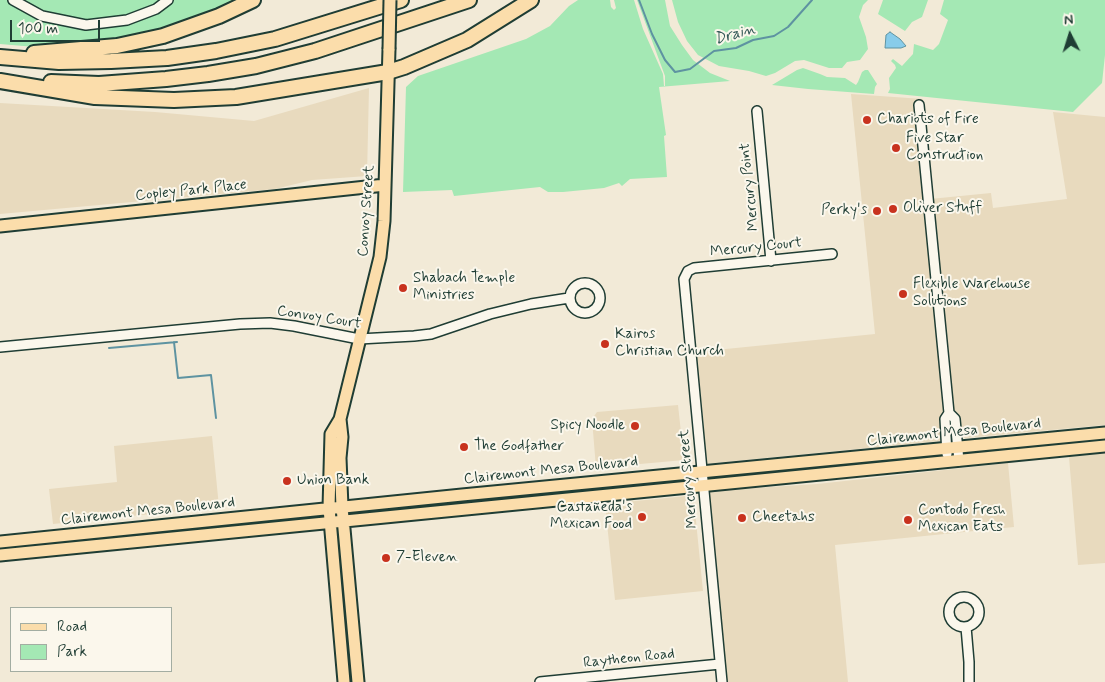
<!DOCTYPE html>
<html>
<head>
<meta charset="utf-8">
<style>
	body { margin:0 }
	#map { position:relative; width:1105px; height:682px; overflow:hidden; background:#f2ead7; font-family:Mynerve,sans-serif }
	canvas { display:block }
	.legend { position:absolute; left:10px; top:607px; width:162px; height:65px; box-sizing:border-box; background:#fbf7ec; border:1px solid #a3ada2; margin:0; padding:6px 9px; list-style:none; font-size:15px; color:#1f3d34 }
	.legend li { display:flex; align-items:center; gap:10px; height:25px }
	.legend b { width:25px; border:1px solid #a3ada2 }
	.north { position:absolute; left:1045px; top:10px; width:50px; height:50px; -webkit-text-stroke:4px #fbf7ec; paint-order:stroke; rotate:355deg; font-size:14px; font-weight:700; line-height:20px; text-align:center; color:#1f3d34 }
	.north::after { content:''; display:block; margin:auto; width:18px; height:22px; background:#1f3d34; clip-path:polygon(50% 0,100% 100%,50% 72%,0 100%) }
	.scale { position:absolute; left:10px; top:20px; width:90px; height:22px; box-sizing:border-box; border:2px solid #1f3d34; border-top:0; padding-left:6px; font-size:15px; line-height:18px; white-space:nowrap; color:#1f3d34; -webkit-text-stroke:4px #fbf7ec; paint-order:stroke }
</style>
</head>
<body>
<div id="map">
<canvas width="1105" height="682"></canvas>
<ul class="legend">
<li><b style="height:6px;background:#fbddab"></b>Road</li>
<li><b style="height:14px;background:#a4e8b4"></b>Park</li>
</ul>
<div class="north">N</div>
<div class="scale">100 m</div>
</div>
<script>
const c = document.querySelector('canvas').getContext('2d');
c.lineJoin = 'round';
function paint(path, color) { c.fillStyle = color; c.fill(path, 'evenodd'); }
const poly = rows => new Path2D(rows.map(r => 'M' + r).join(''));
function trace(path, color, width, dash) { c.strokeStyle = color; c.lineWidth = width; c.lineCap = dash ? 'butt' : 'round'; c.setLineDash(dash || []); c.stroke(path); }
function write(font, color, halo, rows, align = 'center') {
  c.font = font + ' Mynerve,sans-serif'; c.lineWidth = 4; c.setLineDash([]); c.textBaseline = 'middle'; c.strokeStyle = halo; c.fillStyle = color; for (const [text, x, y, turn = 0] of rows) {
    c.save(); c.translate(x, y); c.rotate((+turn || 0) * Math.PI / 180); c.textAlign = isNaN(turn) ? turn : align; if (halo) c.strokeText(text, 0, 0); c.fillText(text, 0, 0); c.restore();
  }
}
const built = poly([
	[369,88,367,176,312,180,275,189,0,214,0,103,155,112,254,121],
	[851,94,923,99,930,199,991,193,993,208,1067,199,1053,112,1105,117,1105,425,965,438,960,435,960,439,704,464,704,426,696,352,875,334],
	[678,405,684,460,596,468,592,419,597,412],
	[212,436,219,507,53,524,49,489,117,482,114,446],
	[1105,453,1105,563,1078,565,1069,457],
	[1008,463,1014,527,835,545,848,682,726,682,708,491,817,484],
	[687,496,694,501,703,591,615,600,605,504]
]);
const green = poly([
	[0,0,240,0,174,29,103,43,35,47,0,44],
	[578,0,610,0,611,7,614,10,616,8,614,0,634,0,643,29,663,74,664,86,665,86,665,76,637,0,665,0,670,26,682,45,693,60,710,73,730,81,659,87,666,135,664,136,667,177,630,179,622,186,619,183,604,188,563,192,548,192,540,187,454,196,452,190,403,192,406,87,418,76,526,39,550,26,569,6],
	[672,0,868,0,863,5,859,17,866,37,868,49,860,60,847,62,842,68,829,68,804,60,795,61,775,73,766,76,749,71,719,66,698,55,687,41,678,22],
	[883,0,928,0,922,17,912,22,905,31,878,14],
	[944,0,1105,0,1105,55,1102,83,1073,112,888,93,890,89,889,78,896,68,895,65,891,61,893,59,902,66,913,54,914,44,933,50,939,44,948,20,940,14],
	[803,68,820,74,827,77,845,78,856,85,858,82,862,72,865,70,868,70,877,84,875,87,874,94,808,89,772,85,797,70]
]);
const water = poly([
	[890,32,900,39,906,46,901,48,885,48,886,35,890,32]
]);
const stream = poly([
	[639,0,652,34,665,60,675,72,690,69,714,51,736,48,753,40,774,36,788,27,812,0],
	[174,342,178,378,211,375,216,418],
	[109,348,177,342]
]);
const minor = poly([
	[13,0,42,16,86,25,127,20,156,9,168,0],
	[919,105,949,413,955,419,959,461],
	[757,111,771,261],
	'570 298a15 15 0 1 1 30 0a15 15 0 1 1-30 0Z',
	[0,347,240,324,270,323,294,326,359,339,414,336,431,334,490,314,531,304,569,298],
	[947,454,945,419,949,413],
	'949 612a15 15 0 1 1 30 0a15 15 0 1 1-30 0Z',
	[966,627,969,662,969,682],
	[540,682,720,664],
	[722,682,684,279,688,271,694,268,832,254]
]);
const major = poly([
	[0,226,385,185],
	[340,419,342,437,340,458,342,507,358,682],
	[0,542,462,495,1105,433],
	[0,555,1105,446],
	[344,682,329,508,331,434,340,419,344,403,380,257,384,221,389,49]
]);
const highway = poly([
	[34,53,117,46,163,36,219,16,253,0],
	[0,57,59,62,111,61,167,58,216,51,275,39,401,0],
	[0,81,95,97,174,100,236,97,388,72,404,67,467,40,531,0],
	[51,82,99,84,166,79,208,74,256,66,315,51,469,0]
]);
const majorBridge = poly([
	[389,49,390,0]
]);
const markers = [
	[867,120,5,"#c8321e"],
	[896,148,5,"#c8321e"],
	[893,209,5,"#c8321e"],
	[877,211,5,"#c8321e"],
	[403,288,5,"#c8321e"],
	[903,294,5,"#c8321e"],
	[605,344,5,"#c8321e"],
	[635,426,5,"#c8321e"],
	[464,447,5,"#c8321e"],
	[287,481,5,"#c8321e"],
	[642,517,5,"#c8321e"],
	[742,518,5,"#c8321e"],
	[908,520,5,"#c8321e"],
	[386,558,5,"#c8321e"]
];
const poiNames = [
	["Chariots of Fire",877,120],
	["Five Star",906,139],
	["Construction",906,156],
	["Oliver Stuff",903,209],
	["Perky's",867,211,"right"],
	["Shabach Temple",413,279],
	["Ministries",413,296],
	["Flexible Warehouse",913,285],
	["Solutions",913,302],
	["Kairos",615,335],
	["Christian Church",615,352],
	["Spicy Noodle",625,426,"right"],
	["The Godfather",474,447],
	["Union Bank",297,481],
	["Castañeda's",632,508,"right"],
	["Mexican Food",632,525,"right"],
	["Contodo Fresh",918,511],
	["Mexican Eats",918,528],
	["Cheetahs",752,518],
	["7-Eleven",396,558]
];
const streetNames = [
	["Mercury Point",750,187,-96],
	["Copley Park Place",191,191,-6],
	["Convoy Street",367,211,-86],
	["Mercury Court",756,248,-6],
	["Convoy Court",319,318,9],
	["Clairemont Mesa Boulevard",954,433,-6],
	["Clairemont Mesa Boulevard",551,471,-6],
	["Mercury Street",689,479,-95],
	["Clairemont Mesa Boulevard",148,512,-6],
	["Raytheon Road",629,659,-6]
];
const waterNames = [
	["Drain",735,35,-16]
];
paint(built, '#e8dabe');
paint(green, '#a4e8b4');
paint(water, '#88ccea');
trace(water, '#5e93a1', 1);
trace(stream, '#5e93a1', 2);
trace(minor, '#1f3d34', 12);
trace(major, '#1f3d34', 15);
trace(highway, '#1f3d34', 18);
trace(minor, '#fbf7ec', 9);
trace(major, '#fbddab', 11);
trace(highway, '#fbddab', 14);
trace(majorBridge, '#1f3d34', 15, []);
trace(majorBridge, '#fbddab', 11);
for (const [x, y, r, color] of markers) { const dot = new Path2D(); dot.arc(x, y, r, 0, 2 * Math.PI); c.fillStyle = color; c.fill(dot); trace(dot, '#fbf7ec', 2); }
write('15px', '#1f3d34', '#fbf7ec', poiNames, 'left');
write('15px', '#1f3d34', '#fbf7ec', streetNames);
write('italic 16px', '#345a58', '#fbf7ec', waterNames);
</script>
</body>
</html>
